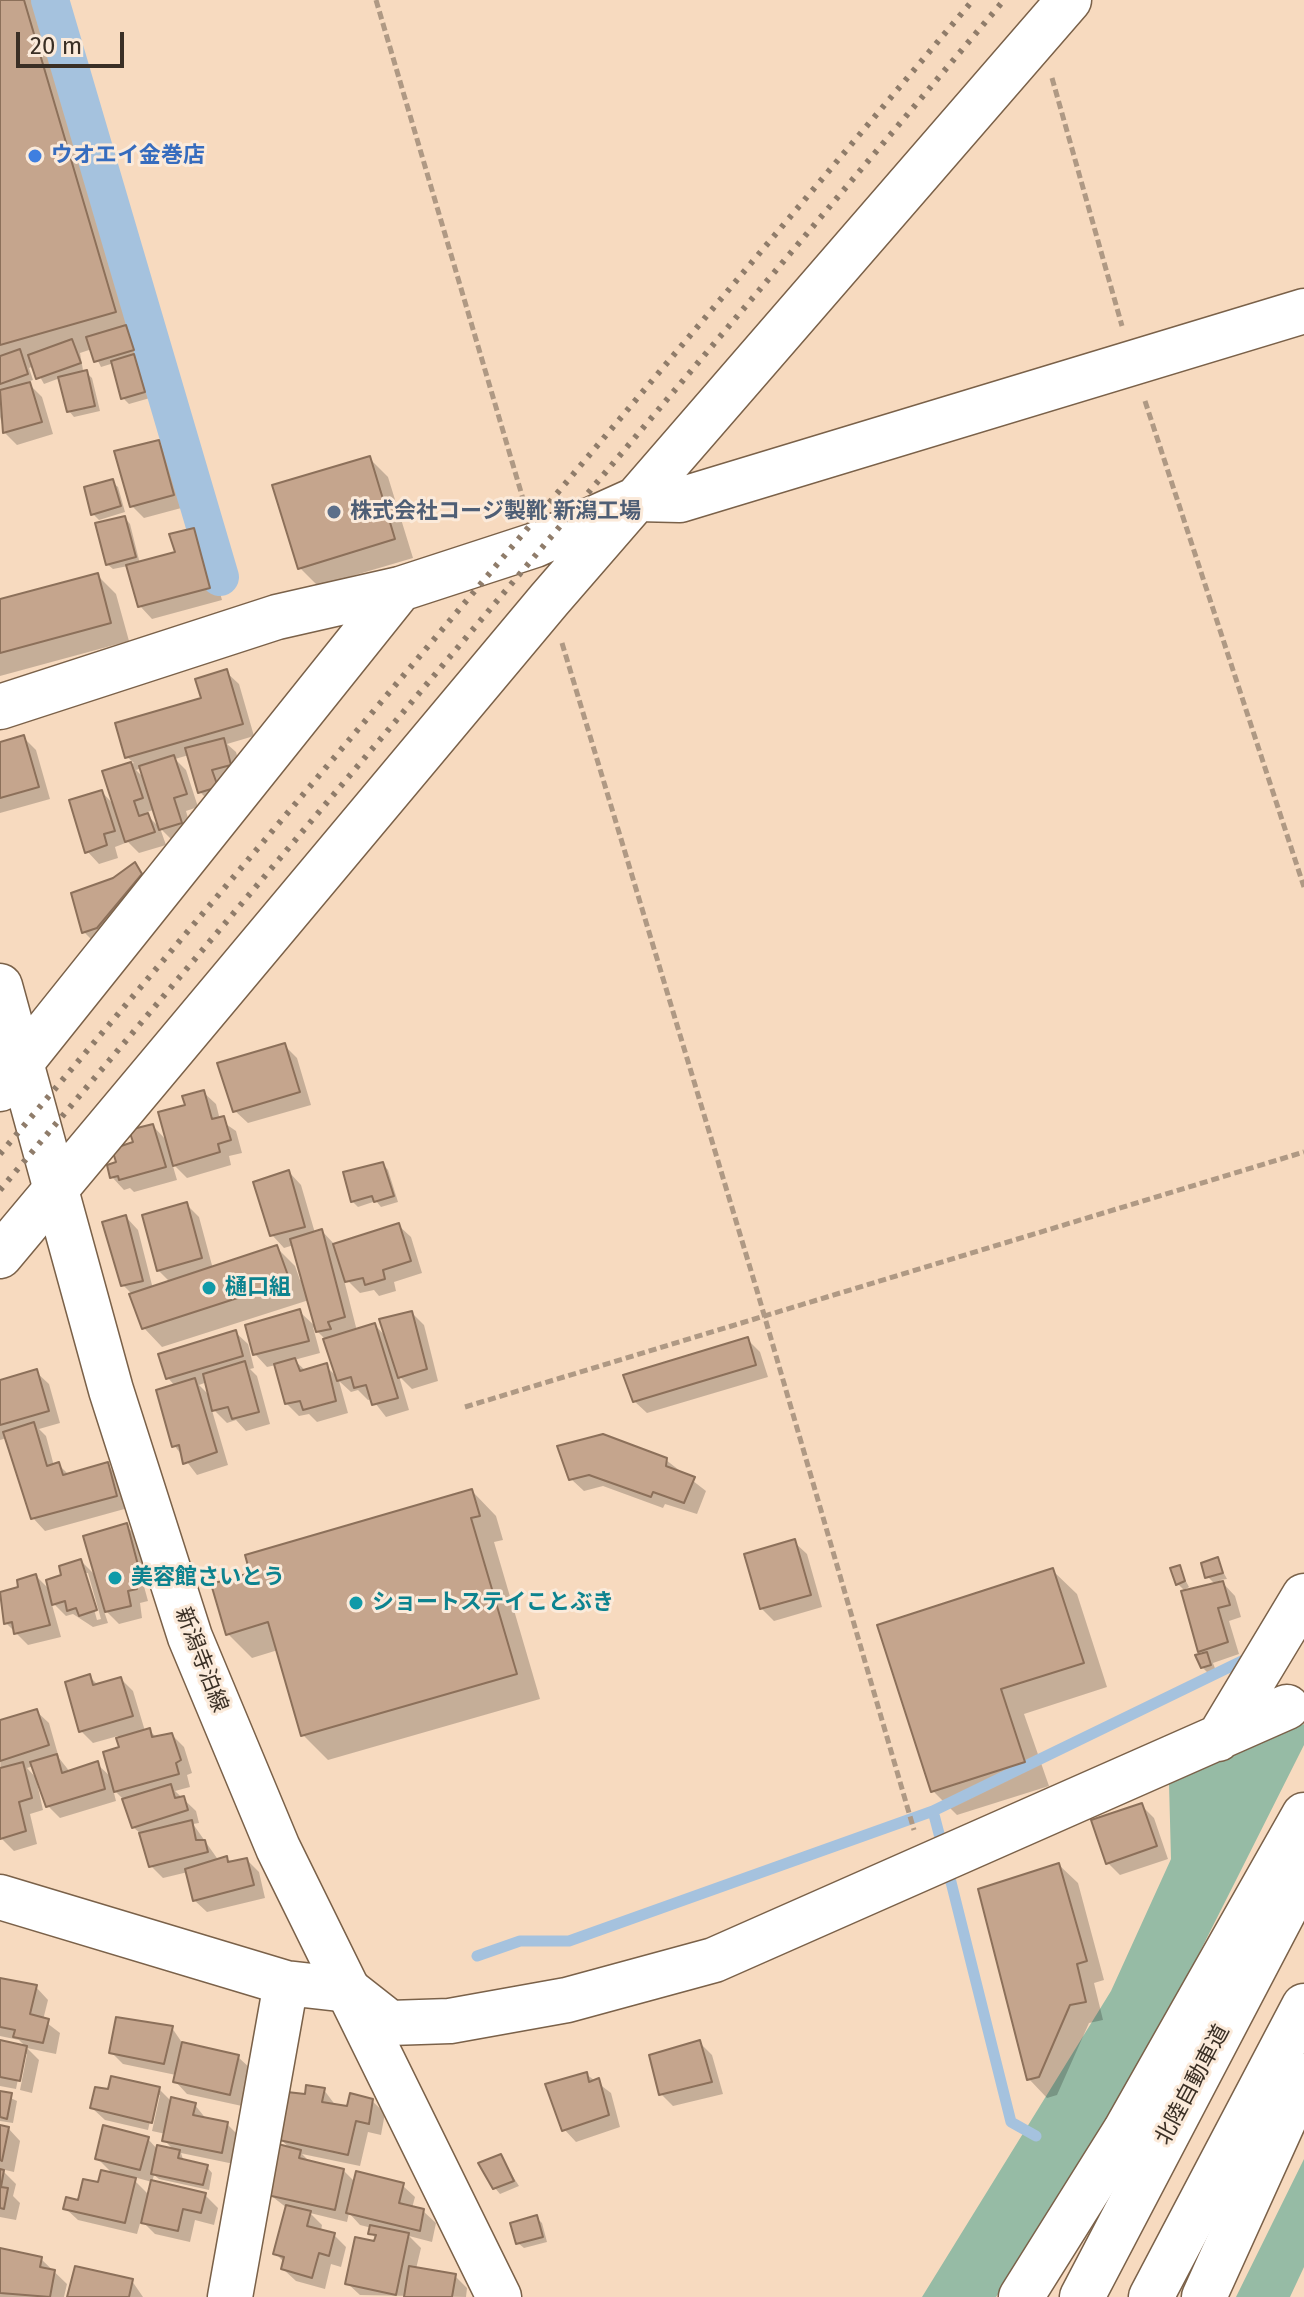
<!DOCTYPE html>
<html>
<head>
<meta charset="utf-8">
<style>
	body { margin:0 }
	#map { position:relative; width:1304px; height:2297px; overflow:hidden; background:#f7dabf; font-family:"Fira Sans",sans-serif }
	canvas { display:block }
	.scale { position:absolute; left:16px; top:32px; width:108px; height:36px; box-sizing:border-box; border:4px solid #3a2f25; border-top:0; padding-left:10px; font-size:24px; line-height:28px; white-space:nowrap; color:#3a2f25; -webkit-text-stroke:6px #fbeada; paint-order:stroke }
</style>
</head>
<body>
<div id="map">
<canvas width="1304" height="2297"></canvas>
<div class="scale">20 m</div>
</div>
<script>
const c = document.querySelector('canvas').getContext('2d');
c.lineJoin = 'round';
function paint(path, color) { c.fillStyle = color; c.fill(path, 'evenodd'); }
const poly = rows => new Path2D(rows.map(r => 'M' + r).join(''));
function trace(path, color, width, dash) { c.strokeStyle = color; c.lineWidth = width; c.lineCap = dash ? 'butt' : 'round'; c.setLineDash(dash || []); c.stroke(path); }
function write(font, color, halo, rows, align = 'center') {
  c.font = font + ' "Fira Sans","Noto Sans JP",sans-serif'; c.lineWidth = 6; c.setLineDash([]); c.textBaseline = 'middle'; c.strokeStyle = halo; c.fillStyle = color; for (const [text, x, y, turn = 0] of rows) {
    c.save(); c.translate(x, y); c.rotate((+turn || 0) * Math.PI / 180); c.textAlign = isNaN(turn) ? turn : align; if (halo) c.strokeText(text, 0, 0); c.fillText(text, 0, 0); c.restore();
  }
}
const forest = poly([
	[1304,1724,1304,1745,1157,2037,1048,2224,996,2297,922,2297,1111,1991,1171,1859,1169,1783],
	[1304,2159,1304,2267,1290,2297,1236,2297]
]);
const shadow = poly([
	[0,0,40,0,139,336,133,338,138,356,134,357,139,362,150,398,129,404,123,398,114,363,101,367,92,349,80,353,83,370,92,378,100,411,74,417,69,411,60,378,44,384,34,366,29,368,33,380,27,382,42,397,53,434,17,445,4,432,0,417],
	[158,442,170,454,185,507,144,518,132,506],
	[369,458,388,477,413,558,318,586,300,568],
	[112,482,118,487,125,512,99,520,93,514],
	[125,518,130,524,140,564,177,553,194,530,206,542,222,600,152,619,140,606,128,566,113,569,107,564],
	[97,575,116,594,129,641,0,676,0,601],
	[226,672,239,684,254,736,227,744,236,752,243,777,212,804,200,792,189,755,175,759,186,770,198,807,186,811,193,836,174,842,160,828,166,845,139,853,128,842,115,847,118,858,99,864,87,851,102,792,115,806,105,772,134,763,127,757,203,699],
	[142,768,145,779,136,770],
	[153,810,161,829,145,813],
	[23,737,36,750,50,799,0,813,0,744],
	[135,865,147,877,96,944,84,932,113,880],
	[284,1045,297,1058,311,1105,248,1123,235,1111],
	[203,1092,216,1104,220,1120,236,1131,242,1153,229,1156,231,1165,187,1178,172,1163,177,1180,134,1192,130,1188,124,1190,112,1177,119,1163,153,1126,168,1142,188,1106],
	[383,1164,388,1170,398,1202,381,1207,376,1201,358,1207,352,1201],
	[289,1172,301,1185,315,1233,322,1231,335,1245,398,1225,411,1237,422,1273,394,1282,396,1291,379,1296,374,1290,360,1293,343,1276,357,1331,375,1325,387,1338,412,1313,424,1325,438,1381,412,1389,399,1376,409,1410,386,1417,372,1399,368,1400,358,1390,351,1392,339,1381,348,1413,317,1422,309,1414,299,1416,286,1403,276,1365,267,1367,255,1354,300,1312,317,1328,309,1300,162,1347,144,1328,133,1295,123,1285,126,1217,138,1230,153,1289,171,1283,158,1270,186,1204,199,1217,213,1269,276,1247,295,1266,300,1280,303,1280,294,1245,284,1248,272,1235],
	[313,1327,326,1340,337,1377,326,1366,306,1371,294,1360,320,1353],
	[235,1332,248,1344,254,1368,250,1369,257,1376,270,1424,246,1431,236,1420,227,1423,211,1407,228,1465,197,1475,174,1445,175,1386,168,1378],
	[207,1382,211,1397,199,1385],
	[747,1339,760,1352,768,1377,647,1413,634,1401],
	[36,1372,49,1384,60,1423,39,1429,46,1436,54,1466,59,1465,69,1475,107,1465,119,1477,128,1508,45,1531,33,1518,7,1438,0,1440,0,1382],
	[560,1447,666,1460,706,1491,697,1514,665,1504,663,1508,603,1486,584,1491,571,1479],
	[472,1491,496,1516,503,1540,494,1542,540,1699,328,1760,303,1735,278,1650,252,1658,228,1634],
	[126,1526,139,1538,149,1577,142,1579,148,1601,140,1603,142,1618,119,1624,103,1608,108,1623,93,1627,73,1614,66,1616,51,1601,61,1637,28,1645,6,1623,0,1594,21,1589,36,1576,51,1591,81,1561,97,1577],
	[84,1573,88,1573,101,1619,97,1620],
	[794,1542,807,1554,822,1607,774,1621,761,1608],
	[1217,1560,1227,1579,1220,1580,1235,1596,1241,1617,1229,1621,1239,1654,1213,1663,1216,1671,1208,1673,1202,1667,1204,1655,1200,1650,1216,1585,1207,1576],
	[1179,1568,1189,1587,1184,1590,1178,1584],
	[1052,1570,1077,1594,1107,1687,1024,1714,1049,1786,957,1815,933,1791],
	[89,1676,99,1686,121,1679,133,1691,145,1731,149,1730,157,1738,172,1735,184,1747,192,1773,187,1775,190,1787,175,1791,196,1811,199,1823,193,1824,219,1861,247,1860,259,1872,265,1898,207,1912,194,1900,188,1872,163,1878,151,1866,142,1835,133,1827,124,1800,113,1789,116,1801,60,1818,48,1806,40,1782,37,1783,43,1810,30,1814,37,1844,14,1851,1,1838,0,1722,36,1711,49,1723,59,1758,70,1772,97,1764,112,1778,122,1748,118,1736,93,1743,81,1731],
	[34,1766,39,1781,27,1768],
	[1141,1805,1154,1818,1168,1859,1120,1875,1108,1863],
	[1059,1865,1078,1883,1104,1980,1094,1983,1103,2020,1089,2023,1057,2095,1047,2098,1029,2079],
	[0,1980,36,1987,48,2000,43,2020,60,2033,56,2054,27,2048,39,2060,32,2093,20,2090,27,2054,23,2054,16,2089,0,2086,0,2042,27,2048,19,2040,0,2036],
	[172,2028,183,2044,238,2057,251,2069,242,2106,187,2094,175,2081,176,2075,123,2064,111,2052],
	[699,2042,712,2055,723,2094,673,2106,661,2094],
	[586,2074,611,2093,620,2127,576,2142,564,2129],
	[159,2089,172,2102,195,2105,207,2120,227,2124,240,2137,234,2164,181,2153,184,2162,207,2167,212,2173,209,2190,159,2179,154,2175,152,2182,130,2176,149,2195,205,2195,218,2208,214,2225,195,2220,190,2242,155,2234,141,2220,137,2234,78,2220,65,2208,80,2202,114,2175,97,2158,148,2139,158,2150,175,2151,164,2140,166,2134,152,2131,160,2095,156,2095,148,2130,105,2120,92,2108,110,2092],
	[324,2090,336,2106,349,2108,372,2101,385,2113,381,2135,368,2132,360,2166,302,2154,311,2163,343,2170,355,2182,402,2185,415,2197,412,2208,423,2211,436,2223,432,2242,409,2236,421,2248,416,2269,455,2276,467,2288,466,2297,360,2295,347,2283,377,2239,370,2233,372,2228,360,2225,349,2213,347,2222,310,2213,322,2225,321,2231,334,2235,346,2247,341,2267,331,2264,325,2289,296,2281,283,2269,285,2263,275,2253,287,2208,269,2194,291,2149,281,2140,307,2096],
	[0,2093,17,2101,13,2123,0,2121],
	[0,2127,8,2128,20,2141,14,2172,1,2169,16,2184,13,2196,20,2203,16,2220,0,2217],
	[500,2156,519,2186,500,2194,495,2188],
	[536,2217,542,2223,547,2242,524,2248,518,2243],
	[0,2253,41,2259,67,2284,64,2297,0,2297],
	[132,2281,143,2297,70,2297]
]);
const stream = poly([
	[933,1811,943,1849],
	[947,1866,1011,2122,1036,2136],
	[477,1956,520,1941,569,1941,933,1811,1246,1659]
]);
const canal = poly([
	[50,0,220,577]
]);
const building = poly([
	[0,0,24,0,116,312,0,345,0,0],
	[126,325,134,350,94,362,86,337,126,325],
	[72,339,81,363,36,379,28,355,72,339],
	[20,349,28,374,0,384,0,356,20,349],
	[134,354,145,392,121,399,111,361,134,354],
	[87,370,95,406,67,412,58,377,87,370],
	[30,382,42,422,3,433,0,390,30,382],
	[159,440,174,495,130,507,114,451,159,440],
	[370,456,395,539,298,569,272,485,370,456],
	[113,479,121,506,91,515,84,487,113,479],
	[125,516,136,557,106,565,95,523,125,516],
	[194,528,210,588,138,607,126,565,175,552,169,534,194,528],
	[98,573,111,623,0,653,0,599,98,573],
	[227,669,243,724,125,758,115,723,201,698,195,679,227,669],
	[24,735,39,787,0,798,0,742,24,735],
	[224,738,231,765,212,770,218,787,198,793,185,748,224,738],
	[174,755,187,794,174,798,182,823,159,830,139,766,174,755],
	[131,762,143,798,134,801,139,816,148,813,155,832,125,842,102,771,131,762],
	[102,790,115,831,104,834,107,845,85,853,69,800,102,790],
	[135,862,142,874,97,928,82,933,71,893,113,878,135,862],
	[285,1043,300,1092,233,1112,217,1063,285,1043],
	[204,1090,212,1119,224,1116,231,1140,218,1144,220,1152,173,1166,158,1112,185,1105,182,1096,204,1090],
	[153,1124,166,1167,119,1180,118,1176,110,1178,107,1165,116,1162,112,1149,133,1142,129,1130,153,1124],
	[383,1162,394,1196,374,1202,372,1196,351,1202,343,1172,383,1162],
	[289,1170,305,1227,270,1236,253,1182,289,1170],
	[187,1202,202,1258,157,1271,142,1215,187,1202],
	[126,1215,143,1281,121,1286,102,1222,126,1215],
	[399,1223,411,1261,383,1270,385,1279,365,1285,363,1278,345,1282,333,1244,399,1223],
	[322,1229,345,1317,328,1322,331,1329,316,1332,290,1239,322,1229],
	[277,1245,290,1281,142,1329,129,1294,277,1245],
	[300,1309,309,1341,253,1355,245,1325,300,1309],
	[412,1311,427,1369,398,1378,379,1319,412,1311],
	[375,1323,398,1398,372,1405,366,1385,354,1388,351,1377,337,1381,323,1339,375,1323],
	[236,1330,243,1356,166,1379,158,1354,236,1330],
	[748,1337,756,1365,633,1402,623,1375,748,1337],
	[295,1358,300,1371,327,1363,336,1401,303,1410,300,1401,285,1404,274,1364,295,1358],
	[245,1361,259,1412,232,1419,228,1407,212,1411,203,1374,245,1361],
	[37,1369,49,1411,0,1425,0,1380,37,1369],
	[195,1378,217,1452,183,1464,179,1445,172,1447,156,1390,195,1378],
	[34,1422,47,1466,59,1462,63,1475,108,1462,117,1496,31,1519,3,1432,34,1422],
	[603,1434,667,1458,666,1466,695,1477,684,1503,653,1492,651,1497,589,1475,569,1480,557,1446,603,1434],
	[472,1489,480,1516,471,1518,517,1674,301,1736,268,1622,226,1635,211,1584,250,1573,245,1555,472,1489],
	[127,1523,138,1565,131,1567,137,1589,128,1591,131,1606,105,1612,83,1536,127,1523],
	[795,1539,811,1595,760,1609,744,1554,795,1539],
	[1218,1557,1223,1573,1205,1578,1201,1563,1218,1557],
	[81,1559,97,1610,79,1616,76,1608,67,1611,65,1601,52,1605,46,1580,61,1575,59,1566,81,1559],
	[1180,1565,1185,1581,1176,1585,1170,1568,1180,1565],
	[1053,1568,1084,1663,1001,1689,1025,1762,931,1792,877,1625,1053,1568],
	[36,1574,50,1625,14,1634,12,1622,4,1624,0,1592,18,1587,17,1580,36,1574],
	[1223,1581,1230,1605,1218,1608,1228,1642,1198,1652,1181,1591,1223,1581],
	[1207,1652,1211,1665,1201,1668,1195,1655,1207,1652],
	[90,1674,93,1685,121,1677,133,1716,79,1732,65,1682,90,1674],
	[37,1709,49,1745,0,1761,0,1720,37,1709],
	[150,1728,152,1737,172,1733,181,1760,176,1763,179,1774,114,1792,103,1752,119,1747,116,1738,150,1728],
	[57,1754,62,1773,98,1761,105,1789,46,1807,30,1762,57,1754],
	[23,1762,32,1798,19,1802,26,1831,0,1839,0,1768,23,1762],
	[171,1784,175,1798,184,1796,188,1810,132,1828,122,1799,171,1784],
	[1142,1803,1157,1846,1106,1864,1091,1820,1142,1803],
	[192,1820,196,1840,205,1840,208,1852,149,1867,139,1833,192,1820],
	[227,1856,228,1862,247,1858,254,1885,193,1901,185,1869,227,1856],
	[1059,1863,1087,1961,1077,1964,1086,2002,1070,2005,1039,2077,1027,2080,978,1889,1059,1863],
	[0,1978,37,1985,30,2014,49,2019,43,2043,13,2037,15,2030,0,2027,0,1978],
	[116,2017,173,2026,164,2064,109,2053,116,2017],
	[0,2040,27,2046,20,2081,0,2077,0,2040],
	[700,2040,712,2082,659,2095,649,2055,700,2040],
	[182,2042,239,2055,230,2095,173,2082,182,2042],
	[587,2072,589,2082,599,2078,609,2115,562,2131,545,2084,587,2072],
	[111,2076,160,2087,152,2123,90,2108,95,2087,108,2089,111,2076],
	[306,2085,325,2088,322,2102,347,2106,350,2093,373,2099,369,2124,356,2121,348,2155,279,2140,287,2092,305,2094,306,2085],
	[0,2091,12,2093,7,2119,0,2117,0,2091],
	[171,2097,196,2103,193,2115,228,2122,222,2153,162,2141,171,2097],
	[0,2125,9,2127,2,2161,0,2160,0,2125],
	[103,2125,149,2137,140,2170,95,2159,103,2125],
	[278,2144,301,2150,299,2158,344,2169,335,2210,267,2195,278,2144],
	[157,2145,180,2150,178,2158,208,2165,203,2185,151,2174,157,2145],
	[501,2154,514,2181,493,2189,478,2163,501,2154],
	[0,2169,4,2170,1,2187,8,2188,4,2209,0,2208,0,2169],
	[101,2170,136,2178,125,2223,63,2209,66,2197,78,2200,83,2179,98,2182,101,2170],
	[356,2171,404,2183,399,2203,424,2209,420,2231,346,2213,356,2171],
	[151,2180,206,2193,201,2213,183,2209,178,2231,141,2223,151,2180],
	[286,2205,311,2211,307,2226,335,2233,329,2256,319,2253,312,2278,281,2269,284,2257,273,2254,286,2205],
	[537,2215,543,2237,516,2244,510,2223,537,2215],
	[370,2225,409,2233,396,2295,345,2284,355,2237,374,2241,376,2235,368,2234,370,2225],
	[0,2248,42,2257,40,2267,55,2270,50,2297,0,2293,0,2248],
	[75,2266,133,2279,129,2297,67,2297,75,2266],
	[409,2266,456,2274,452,2297,404,2297,409,2266]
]);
const path = poly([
	[376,0,526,509],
	[1052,78,1122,326],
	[1145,401,1304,887],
	[562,643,758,1294,914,1830],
	[465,1407,1304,1152]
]);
const minor = poly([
	[0,707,277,617,400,589,535,545,637,499,680,500,1304,311],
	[0,1089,400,589],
	[0,1256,549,600,1069,0],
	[1218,1739,1304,1596],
	[0,1897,286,1983,348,1990,390,2023,450,2021,567,2000,714,1960,1287,1707],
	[230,2297,286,1983],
	[1021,2297,1125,2131,1304,1815],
	[1204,2297,1304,2076]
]);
const major = poly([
	[0,986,111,1390,190,1637,278,1848,499,2297]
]);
const highway = poly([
	[1082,2297,1304,1873],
	[1151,2297,1304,2006]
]);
const rail = poly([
	[0,1154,973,0],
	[0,1190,1004,0]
]);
const markers = [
	[35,156,8,"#3f7fe0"],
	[334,512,8,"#5c6f8a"],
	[209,1288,8,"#0f9aa8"],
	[115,1578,8,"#0f9aa8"],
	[356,1603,8,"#0f9aa8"]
];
const shopNames = [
	["ウオエイ金巻店",51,156]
];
const serviceNames = [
	["株式会社コージ製靴 新潟工場",350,512]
];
const cultureNames = [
	["樋口組",225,1288],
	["美容館さいとう",131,1578],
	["ショートステイことぶき",372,1603]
];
const streetNames = [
	["新潟寺泊線",201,1660,69],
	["北陸自動車道",1193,2085,-62]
];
paint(forest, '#96bba5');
paint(shadow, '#0003');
trace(stream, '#a5c2de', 11);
trace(canal, '#a5c2de', 38);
paint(building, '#c5a58d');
trace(building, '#8c705a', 2);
trace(minor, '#7a6149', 47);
trace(major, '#7a6149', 47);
trace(highway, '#7a6149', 47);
trace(path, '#af9984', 5, [8, 4]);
trace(minor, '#fff', 44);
trace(major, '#fff', 44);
trace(highway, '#fff', 44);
trace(rail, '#8f7c6a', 6, [4, 8]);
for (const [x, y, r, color] of markers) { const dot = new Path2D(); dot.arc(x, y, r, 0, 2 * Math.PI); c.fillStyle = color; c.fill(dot); trace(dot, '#fbeada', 3); }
write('bold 22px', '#366cbe', '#fbeada', shopNames, 'left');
write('bold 22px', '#4e5e75', '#fbeada', serviceNames, 'left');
write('bold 22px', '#0d838f', '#fbeada', cultureNames, 'left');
write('22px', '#3a2f25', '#fbeada', streetNames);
</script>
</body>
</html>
